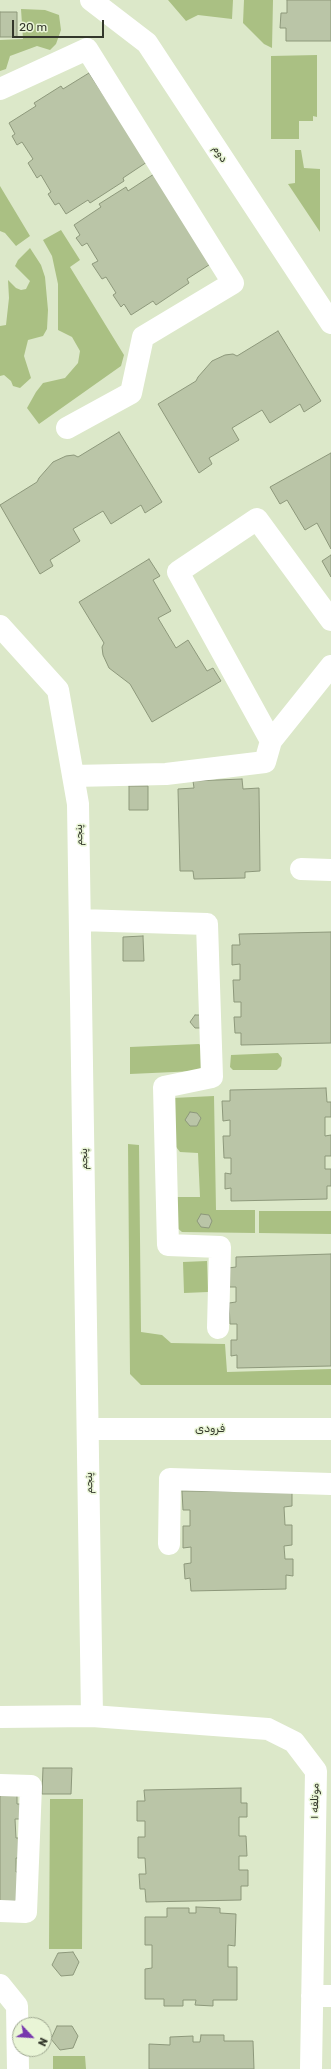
<!DOCTYPE html>
<html>
<head>
<meta charset="utf-8">
<style>
	body { margin:0 }
	#map { position:relative; width:331px; height:2069px; overflow:hidden; background:#dce8c9; font-family:Rubik,sans-serif }
	canvas { display:block }
	.north { position:absolute; left:12px; top:2017px; width:40px; height:40px; box-sizing:border-box; background:#e9f5d6; border:1px solid #a0a992; border-radius:50%; rotate:115deg; font-size:11px; font-weight:700; line-height:16px; text-align:center; color:#33372b }
	.north::after { content:''; display:block; margin:auto; width:14px; height:18px; background:#7738ad; clip-path:polygon(50% 0,100% 100%,50% 72%,0 100%) }
	.scale { position:absolute; left:12px; top:20px; width:92px; height:18px; box-sizing:border-box; border:2px solid #33372b; border-top:0; padding-left:5px; font-size:12px; line-height:14px; white-space:nowrap; color:#33372b; -webkit-text-stroke:3px #e9f5d6; paint-order:stroke }
</style>
</head>
<body>
<div id="map">
<canvas width="331" height="2069"></canvas>
<div class="north">N</div>
<div class="scale">20 m</div>
</div>
<script>
const c = document.querySelector('canvas').getContext('2d');
c.lineJoin = 'round';
function paint(path, color) { c.fillStyle = color; c.fill(path, 'evenodd'); }
const poly = rows => new Path2D(rows.map(r => 'M' + r).join(''));
function trace(path, color, width, dash) { c.strokeStyle = color; c.lineWidth = width; c.lineCap = dash ? 'butt' : 'round'; c.setLineDash(dash || []); c.stroke(path); }
function write(font, color, halo, rows, align = 'center') {
  c.font = font + ' Rubik,Vazirmatn,sans-serif'; c.lineWidth = 3; c.setLineDash([]); c.textBaseline = 'middle'; c.strokeStyle = halo; c.fillStyle = color; for (const [text, x, y, turn = 0] of rows) {
    c.save(); c.translate(x, y); c.rotate((+turn || 0) * Math.PI / 180); c.textAlign = isNaN(turn) ? turn : align; if (halo) c.strokeText(text, 0, 0); c.fillText(text, 0, 0); c.restore();
  }
}
const green = poly([
	[168,0,233,0,232,19,198,15,186,21],
	[244,0,273,0,272,48,264,44,243,23],
	[21,9,45,10,59,15,61,30,56,44,50,50,37,46,10,56,6,69,0,71,0,40,23,39],
	[317,55,317,117,313,116,313,121,299,121,299,139,271,139,271,56],
	[295,150,301,150,304,168,320,169,320,232,288,184,295,183],
	[0,186,30,236,16,246,5,233,0,231],
	[61,230,80,260,70,267,124,355,121,366,39,424,27,408,36,392,43,383,65,378,78,363,80,351,72,337,58,330,58,284,52,256,43,240],
	[30,248,41,265,45,277,48,310,47,329,43,336,28,340,24,356,31,378,20,388,13,386,11,381,4,375,0,376,0,326,6,325,9,298,8,280,16,288,21,290,26,289,30,281,15,266,18,260],
	[199,1044,203,1047,203,1067,196,1071,130,1074,130,1047],
	[278,1053,282,1058,281,1066,277,1070,233,1070,230,1067,231,1055],
	[214,1096,216,1210,255,1210,255,1233,182,1232,175,1226,176,1197,200,1197,198,1153,180,1152,173,1143,173,1098],
	[128,1144,139,1145,141,1332,162,1335,171,1343,225,1344,227,1372,331,1369,331,1385,141,1385,130,1374],
	[259,1211,331,1211,331,1234,259,1233],
	[207,1261,208,1292,184,1293,183,1262],
	[50,1799,83,1799,82,1949,49,1949],
	[53,2056,85,2056,86,2069,53,2069]
]);
const building = poly([
	[287,0,331,0,331,41,286,41,286,28,280,28,281,13,287,13,287,0],
	[0,12,17,12,17,37,0,37,0,12],
	[89,73,147,162,123,178,124,181,90,203,88,200,66,214,59,203,55,205,48,194,51,192,41,175,37,178,28,163,33,159,22,142,17,145,12,136,15,134,9,123,36,106,34,103,61,86,63,89,89,73],
	[154,174,212,263,187,279,189,283,156,305,153,301,131,315,124,304,121,307,113,295,116,293,106,277,102,279,92,264,98,261,87,243,82,246,76,238,80,235,74,225,101,207,99,204,126,187,128,191,154,174],
	[278,331,321,401,304,412,300,404,270,423,262,410,232,428,239,440,209,458,212,464,199,473,158,404,196,381,198,377,212,361,225,355,233,354,237,356,278,331],
	[119,432,162,502,145,513,141,505,111,524,103,511,73,529,80,541,50,560,53,566,40,574,0,505,37,482,39,478,53,462,66,456,74,455,78,457,119,432],
	[331,453,331,549,317,523,305,530,287,500,280,504,270,487,331,453],
	[331,555,331,577,322,561,331,555],
	[149,559,160,576,153,580,171,611,158,618,176,648,188,640,207,671,213,668,221,681,152,722,130,684,109,668,103,655,102,647,104,643,79,602,149,559],
	[242,779,243,789,259,788,260,871,245,872,245,878,194,879,193,871,180,871,178,789,194,788,193,781,242,779],
	[129,786,148,786,148,810,129,810,129,786],
	[331,932,331,1043,241,1045,241,1033,235,1033,234,1017,241,1017,241,1002,234,1002,233,980,240,980,240,964,232,965,232,945,240,945,239,934,331,932],
	[143,936,144,961,123,961,123,937,143,936],
	[195,1015,202,1015,202,1028,195,1028,190,1022,195,1015],
	[326,1088,327,1102,331,1102,331,1117,325,1117,325,1136,331,1135,331,1156,325,1156,325,1169,331,1169,331,1186,327,1186,327,1199,231,1201,231,1188,225,1189,225,1173,231,1174,231,1158,224,1158,223,1136,230,1136,230,1120,223,1121,222,1101,230,1101,230,1090,326,1088],
	[190,1112,197,1113,201,1118,197,1126,190,1126,185,1120,190,1112],
	[201,1214,209,1215,212,1221,209,1228,201,1227,197,1221,201,1214],
	[331,1254,331,1366,237,1368,237,1355,231,1356,231,1340,237,1340,237,1324,230,1324,229,1303,236,1302,236,1287,229,1287,228,1268,236,1267,236,1257,331,1254],
	[182,1491,292,1492,292,1506,284,1507,285,1525,292,1525,292,1545,284,1546,285,1559,293,1559,293,1576,286,1575,286,1589,191,1591,190,1578,185,1579,184,1564,191,1563,191,1547,183,1548,183,1526,190,1526,190,1510,183,1510,182,1491],
	[43,1768,72,1768,71,1794,42,1794,43,1768],
	[241,1788,241,1803,247,1803,247,1817,239,1817,239,1836,246,1836,247,1856,239,1856,239,1870,248,1870,248,1886,241,1886,241,1900,146,1902,145,1889,140,1889,139,1874,146,1874,145,1858,138,1858,138,1837,145,1837,145,1821,137,1821,137,1801,145,1801,144,1790,241,1788],
	[17,1790,17,1804,23,1804,24,1819,15,1819,16,1838,23,1838,23,1858,16,1858,16,1872,24,1871,18,1901,0,1902,0,1791,17,1790],
	[196,1907,220,1908,220,1913,236,1914,235,1946,228,1945,228,1967,237,1967,237,2000,213,2000,213,2006,195,2005,196,2000,183,2000,183,2006,164,2006,164,1999,145,1999,145,1969,152,1968,152,1945,145,1945,145,1917,167,1917,167,1908,189,1908,189,1913,196,1913,196,1907],
	[73,1952,79,1962,73,1975,61,1976,52,1965,58,1953,73,1952],
	[57,2026,72,2026,78,2036,73,2048,60,2050,51,2039,57,2026],
	[201,2035,224,2035,224,2041,253,2041,254,2069,149,2069,149,2044,170,2045,170,2037,193,2036,193,2042,200,2042,201,2035]
]);
const minor = poly([
	[91,0,147,43,331,323],
	[0,89,87,49,233,283,143,337,131,393,67,428],
	[0,626,58,690,78,804,92,1716],
	[271,741,331,666],
	[73,776,166,774,265,762,271,741,178,572,257,519,331,620],
	[301,869,331,870],
	[80,920,207,924,212,1077,164,1087,168,1245,220,1247,218,1328],
	[88,1429,331,1429],
	[169,1544,170,1479,331,1484],
	[0,1717,92,1716,268,1729,294,1742,316,1771,311,2069],
	[0,1785,31,1786,26,1912,0,1911],
	[0,1985,17,2006,18,2069],
	[312,1996,331,1996]
]);
const streetNames = [
	["دوم",220,154,57],
	["پنجم",79,835,-91],
	["پنجم",84,1159,-91],
	["فرودی",210,1429],
	["پنجم",89,1483,-91],
	["موتلفه ۱",315,1801,-89]
];
paint(green, '#aac083');
paint(building, '#bac5a7');
trace(building, '#8d987b', 1);
trace(minor, '#fff', 22);
write('11px', '#33372b', '#e9f5d6', streetNames);
</script>
</body>
</html>
